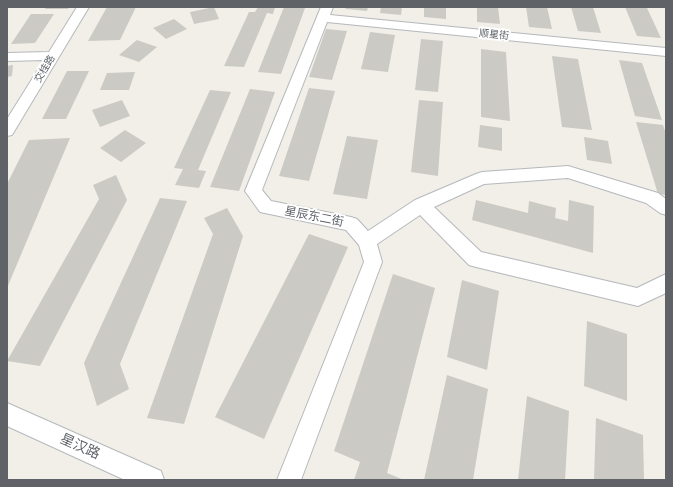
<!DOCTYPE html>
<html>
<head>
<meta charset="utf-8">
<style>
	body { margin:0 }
	#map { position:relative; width:673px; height:487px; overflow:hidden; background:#f1efe8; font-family:Helvetica,sans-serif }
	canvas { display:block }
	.frame { position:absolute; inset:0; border:8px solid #5f6368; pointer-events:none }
</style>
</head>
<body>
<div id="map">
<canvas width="673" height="487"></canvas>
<div class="frame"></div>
</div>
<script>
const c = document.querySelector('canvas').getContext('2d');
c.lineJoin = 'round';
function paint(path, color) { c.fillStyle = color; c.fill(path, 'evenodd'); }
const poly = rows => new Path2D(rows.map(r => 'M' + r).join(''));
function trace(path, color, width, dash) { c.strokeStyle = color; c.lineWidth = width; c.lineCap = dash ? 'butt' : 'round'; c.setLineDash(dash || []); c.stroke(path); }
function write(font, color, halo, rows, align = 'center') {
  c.font = font + ' Helvetica,"Noto Sans SC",sans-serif'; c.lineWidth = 4; c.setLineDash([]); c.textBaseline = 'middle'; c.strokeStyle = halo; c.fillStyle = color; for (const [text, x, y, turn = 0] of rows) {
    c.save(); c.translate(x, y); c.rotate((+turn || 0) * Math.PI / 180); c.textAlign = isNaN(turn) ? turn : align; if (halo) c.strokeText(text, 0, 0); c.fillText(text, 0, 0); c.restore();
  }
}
const building = poly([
	[46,7,69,7,68,9,45,9],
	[107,7,136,7,120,40,88,41],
	[214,7,219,19,194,24,190,12],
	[258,7,275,7,273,14,267,13,244,67,224,66,249,12,255,12],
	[284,7,305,8,281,74,258,72],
	[344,7,368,7,367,11,346,9],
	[381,7,402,7,401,15,380,13],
	[424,7,446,7,446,19,424,17],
	[477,7,498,7,500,24,477,22],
	[526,7,547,7,552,29,529,27],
	[571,7,593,7,601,33,578,31],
	[625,7,647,8,661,38,637,36],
	[31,14,54,14,35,43,11,44],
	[174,19,187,29,166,39,153,28],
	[326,29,347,31,332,80,309,77],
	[370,32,395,35,388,72,361,69],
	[421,39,443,41,438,92,415,90],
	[137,40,157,47,139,62,119,55],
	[481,49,506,52,510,121,481,117],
	[552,56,578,59,592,130,562,127],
	[619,60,642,63,662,120,635,116],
	[13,65,12,76,7,77,7,66],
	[67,71,89,71,66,119,42,119],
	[135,72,129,90,100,90,107,73],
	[309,88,335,91,309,181,279,176],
	[250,89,275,92,239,191,210,187],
	[210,90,231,92,198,170,206,171,199,188,175,185,183,169,174,168],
	[122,100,130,116,100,127,92,110],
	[419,100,443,102,438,176,411,172],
	[636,122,663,125,666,134,666,195,658,194],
	[480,125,502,128,502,151,478,147],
	[125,130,146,143,121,162,100,148],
	[347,136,378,140,367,199,333,194],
	[584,137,608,141,612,164,587,160],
	[70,138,7,288,7,184,29,140],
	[116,175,127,200,40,366,7,361,99,199,93,185],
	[160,198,187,201,120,364,129,389,97,406,84,363],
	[476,200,528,213,529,201,556,208,555,218,568,221,569,200,594,206,593,253,472,220],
	[227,208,243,236,184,424,147,418,213,234,204,218],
	[309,234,348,247,264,439,215,417],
	[393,274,435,288,387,473,404,480,354,480,360,462,334,451],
	[462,280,499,291,487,370,447,357],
	[587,321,627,334,627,401,584,386],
	[447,375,488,389,473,480,424,480],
	[527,396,569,411,565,480,518,480],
	[596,418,643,435,644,480,594,480]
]);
const minor = poly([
	[77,7,89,7,12,135,7,136,7,119,44,60,7,61,7,53,49,52,77,7],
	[321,7,333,7,330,15,666,48,666,56,327,22,262,190,271,201,351,217,357,219,368,231,415,200,476,174,482,172,568,166,658,193,666,199,666,215,660,213,646,203,568,178,484,184,434,207,481,252,637,288,666,274,666,293,638,306,476,267,469,265,420,215,377,244,382,262,301,480,277,480,364,262,359,245,346,230,260,212,245,191,321,7],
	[7,403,161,471,164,480,125,480,7,426,7,403]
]);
const farStreetnames = [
	["顺星街",494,35,6],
	["交桂路",45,69,-59]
];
const streetNames = [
	["星辰东二街",314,217,11]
];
const nearStreetnames = [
	["星汉路",80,447,24]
];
paint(building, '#cccac5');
trace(minor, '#b5b8bc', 2);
paint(minor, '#fff');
write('10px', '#5f6368', '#fff', farStreetnames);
write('12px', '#5f6368', '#fff', streetNames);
write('14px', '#5f6368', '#fff', nearStreetnames);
</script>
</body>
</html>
